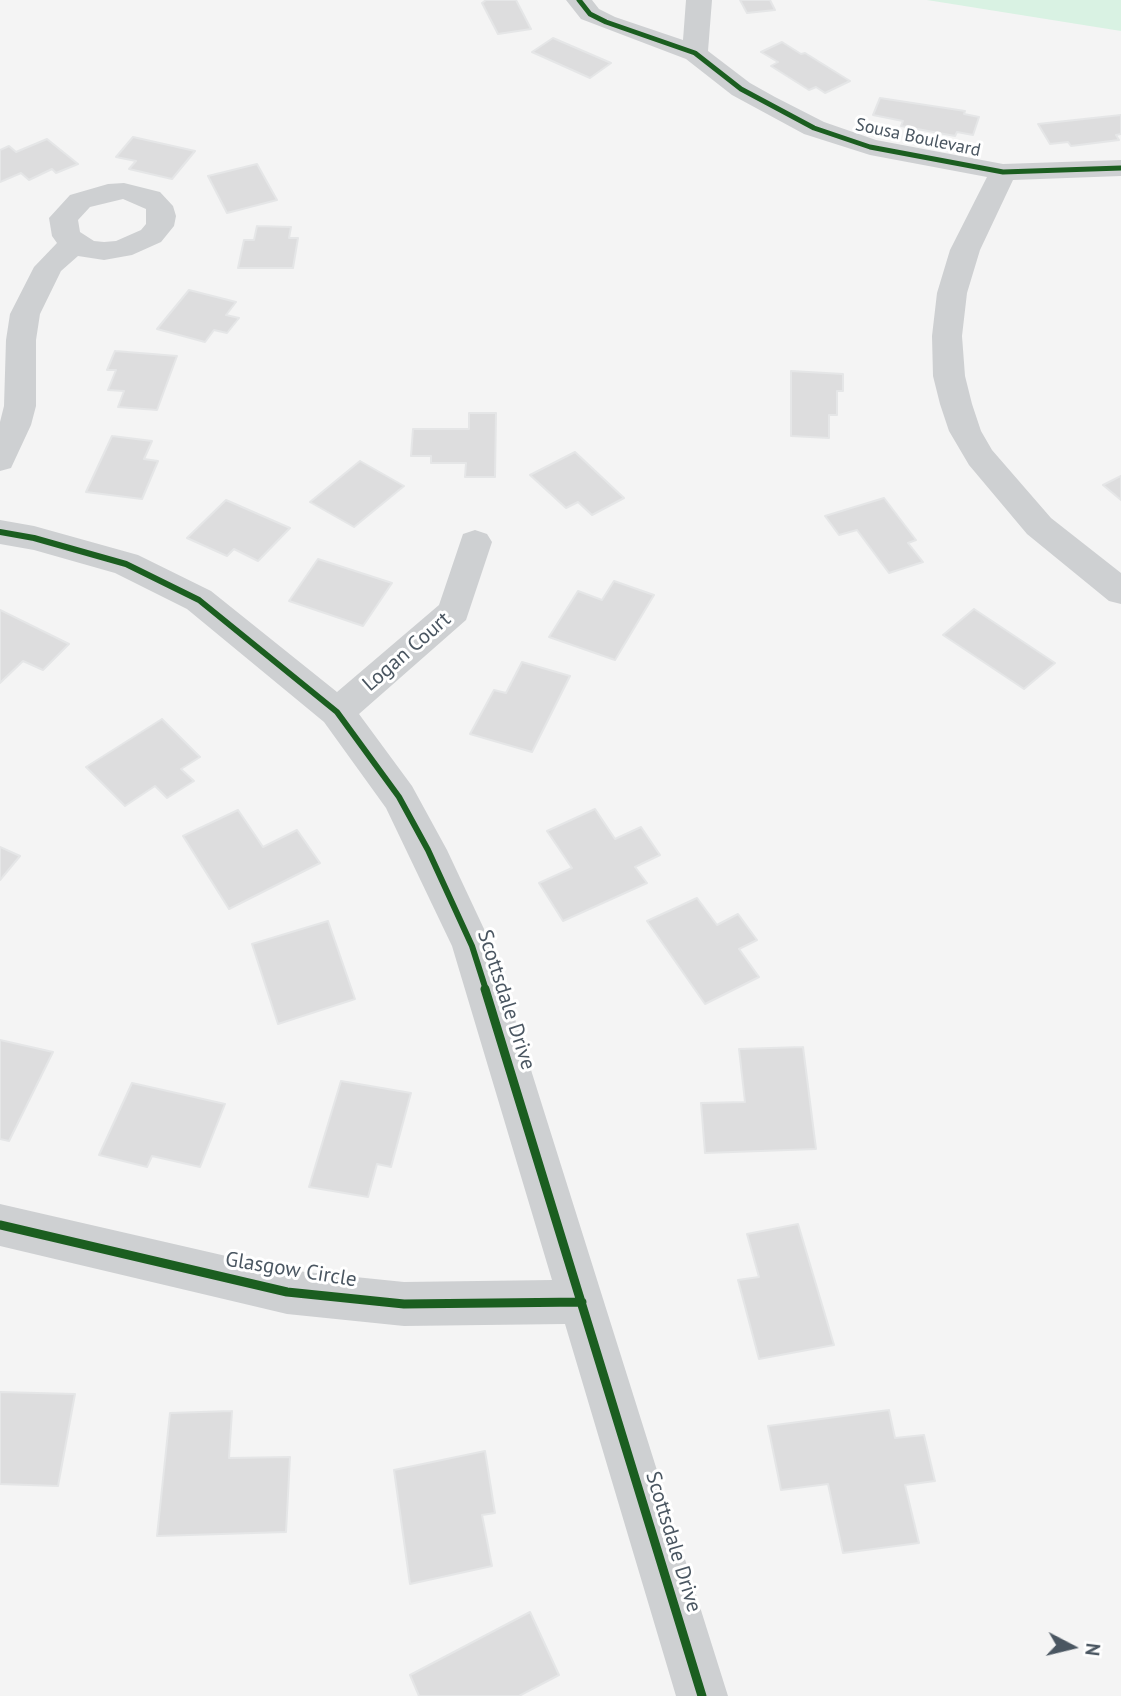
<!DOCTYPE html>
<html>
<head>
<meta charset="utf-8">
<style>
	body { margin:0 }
	#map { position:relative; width:1121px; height:1696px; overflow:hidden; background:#f4f4f4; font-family:"PT Sans",sans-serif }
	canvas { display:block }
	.north { position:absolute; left:1037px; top:1612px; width:70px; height:70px; -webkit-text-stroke:5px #fff; paint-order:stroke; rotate:97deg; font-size:19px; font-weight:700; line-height:28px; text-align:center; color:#4a5661 }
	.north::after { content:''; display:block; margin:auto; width:24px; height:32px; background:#4a5661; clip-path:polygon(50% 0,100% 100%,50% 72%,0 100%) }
</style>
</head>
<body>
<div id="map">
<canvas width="1121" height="1696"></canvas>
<div class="north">N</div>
</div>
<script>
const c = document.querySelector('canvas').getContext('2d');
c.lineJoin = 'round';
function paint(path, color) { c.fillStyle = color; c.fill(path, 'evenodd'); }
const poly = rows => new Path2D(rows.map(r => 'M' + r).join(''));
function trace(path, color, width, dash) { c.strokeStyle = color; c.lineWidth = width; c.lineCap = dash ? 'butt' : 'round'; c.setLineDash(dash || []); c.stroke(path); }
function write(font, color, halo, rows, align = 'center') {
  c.font = font + ' "PT Sans",sans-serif'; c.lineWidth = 6; c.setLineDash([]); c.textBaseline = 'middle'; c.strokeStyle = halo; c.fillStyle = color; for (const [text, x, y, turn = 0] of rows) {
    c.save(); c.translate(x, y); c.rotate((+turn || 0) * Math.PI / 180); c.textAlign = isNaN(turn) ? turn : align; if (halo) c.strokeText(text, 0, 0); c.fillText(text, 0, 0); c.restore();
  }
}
const green = poly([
	[927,0,1121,0,1121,31]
]);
const building = poly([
	[486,0,516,0,531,29,498,34,482,3,486,0],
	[740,0,770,0,775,10,747,13,740,0],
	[553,38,611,63,590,78,532,52,553,38],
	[782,42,801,54,805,53,850,81,825,93,816,87,809,90,771,66,778,62,761,52,782,42],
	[880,98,965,111,964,114,979,117,973,135,957,132,955,136,901,126,903,121,873,115,880,98],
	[1121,115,1121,134,1116,135,1119,140,1071,146,1068,142,1050,144,1038,124,1121,115],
	[133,137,195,151,172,179,129,169,136,161,116,157,133,137],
	[47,139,78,164,56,173,52,169,29,180,21,173,0,182,0,150,9,146,16,152,47,139],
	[257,164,277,200,227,213,208,176,257,164],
	[257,226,291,227,289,238,298,238,293,268,238,268,244,240,254,240,257,226],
	[189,290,236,302,226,315,239,318,227,333,214,330,205,342,157,329,189,290],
	[115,351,177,356,157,410,118,407,124,391,108,390,116,370,107,370,115,351],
	[791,371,843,374,843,391,837,391,837,415,829,415,829,438,791,436,791,371],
	[469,413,496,413,495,477,465,477,466,463,431,463,431,456,411,456,413,429,469,429,469,413],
	[112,436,152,441,144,459,158,461,142,499,86,492,112,436],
	[575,452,624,498,592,515,578,502,566,508,530,475,575,452],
	[360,461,404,486,354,527,310,502,360,461],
	[1121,476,1121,500,1103,485,1121,476],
	[884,498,916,540,908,543,923,562,889,573,857,530,839,535,825,516,884,498],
	[226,500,290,528,258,561,234,549,227,556,187,538,226,500],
	[318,559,392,583,363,626,289,601,318,559],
	[614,581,654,595,615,660,549,637,578,591,602,600,614,581],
	[974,609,1055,663,1024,689,943,635,974,609],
	[0,610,69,644,43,670,23,661,0,683,0,610],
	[522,662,570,676,532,752,470,734,494,690,506,693,522,662],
	[162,719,200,757,181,769,194,781,167,798,155,786,125,806,86,767,162,719],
	[595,809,615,839,641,827,660,855,635,867,647,883,563,921,539,883,572,868,547,831,595,809],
	[238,810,263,847,297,830,320,863,229,909,183,836,238,810],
	[0,847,20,856,0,880,0,847],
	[697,898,717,925,738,914,757,940,739,949,759,977,705,1004,647,921,697,898],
	[328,921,355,999,278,1024,252,944,328,921],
	[0,1040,53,1052,9,1141,0,1139,0,1040],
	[803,1047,816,1149,705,1153,701,1103,745,1102,739,1049,803,1047],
	[341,1081,411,1093,391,1167,377,1164,368,1197,309,1187,341,1081],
	[132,1083,225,1104,200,1167,152,1156,147,1167,99,1155,132,1083],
	[798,1224,834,1345,759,1359,738,1280,759,1277,747,1234,798,1224],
	[0,1392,75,1394,58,1486,0,1484,0,1392],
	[889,1410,895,1438,924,1435,935,1481,905,1485,919,1543,843,1553,828,1484,781,1490,768,1426,889,1410],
	[232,1411,229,1458,290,1457,286,1532,157,1536,170,1413,232,1411],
	[485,1451,495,1513,482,1515,492,1566,410,1584,394,1470,485,1451],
	[530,1612,559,1675,519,1696,419,1696,410,1675,530,1612]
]);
const street = poly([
	[566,0,592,0,599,9,615,17,683,40,686,0,712,0,708,51,750,83,775,97,824,122,876,140,1003,164,1121,160,1121,176,1013,180,980,250,967,293,962,336,965,376,972,404,981,431,992,450,1051,518,1121,573,1121,604,1109,601,1027,534,969,465,949,431,940,404,933,376,932,336,937,293,950,250,987,177,870,155,804,134,732,95,686,59,581,19,566,0],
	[124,183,160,192,173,206,176,216,174,226,161,242,132,255,104,260,78,256,61,271,40,314,36,340,36,406,31,425,11,468,0,471,0,422,4,406,6,340,10,314,34,267,57,243,52,236,49,218,70,195,108,184,124,183],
	[123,199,146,209,146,224,141,230,116,241,104,242,94,241,80,232,78,220,90,207,123,199],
	[0,520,34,526,138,555,211,591,337,692,439,605,463,534,475,530,487,534,492,542,466,620,359,714,412,786,447,850,492,946,728,1696,676,1696,565,1324,404,1326,287,1314,0,1246,0,1204,287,1270,404,1282,552,1280,452,946,386,808,324,722,187,609,115,573,34,550,0,544,0,520]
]);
const cyclewayFar2 = poly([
	[579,0,590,14,606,22,695,53,741,89,814,128,870,147,1003,172,1121,168]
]);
const cyclewayFar1 = poly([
	[0,532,34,538,126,564,199,600,337,712,399,797,428,850,472,946,486,990]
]);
const cycleway = poly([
	[485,989,702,1696],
	[0,1225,287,1292,404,1304,582,1302]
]);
const farStreetnames = [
	["Sousa Boulevard",918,138,12]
];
const streetNames = [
	["Logan Court",407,652,-41],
	["Scottsdale Drive",506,1000,72],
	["Glasgow Circle",291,1270,9],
	["Scottsdale Drive",673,1542,73]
];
paint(green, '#d9f2e3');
paint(building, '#ddddde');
trace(building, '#e5e6e7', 2);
paint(street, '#ced0d2');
trace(cyclewayFar2, '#1b5e20', 5);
trace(cyclewayFar1, '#1b5e20', 6);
trace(cycleway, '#1b5e20', 9);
write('18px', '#4a5661', '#fff', farStreetnames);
write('21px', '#4a5661', '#fff', streetNames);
</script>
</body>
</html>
